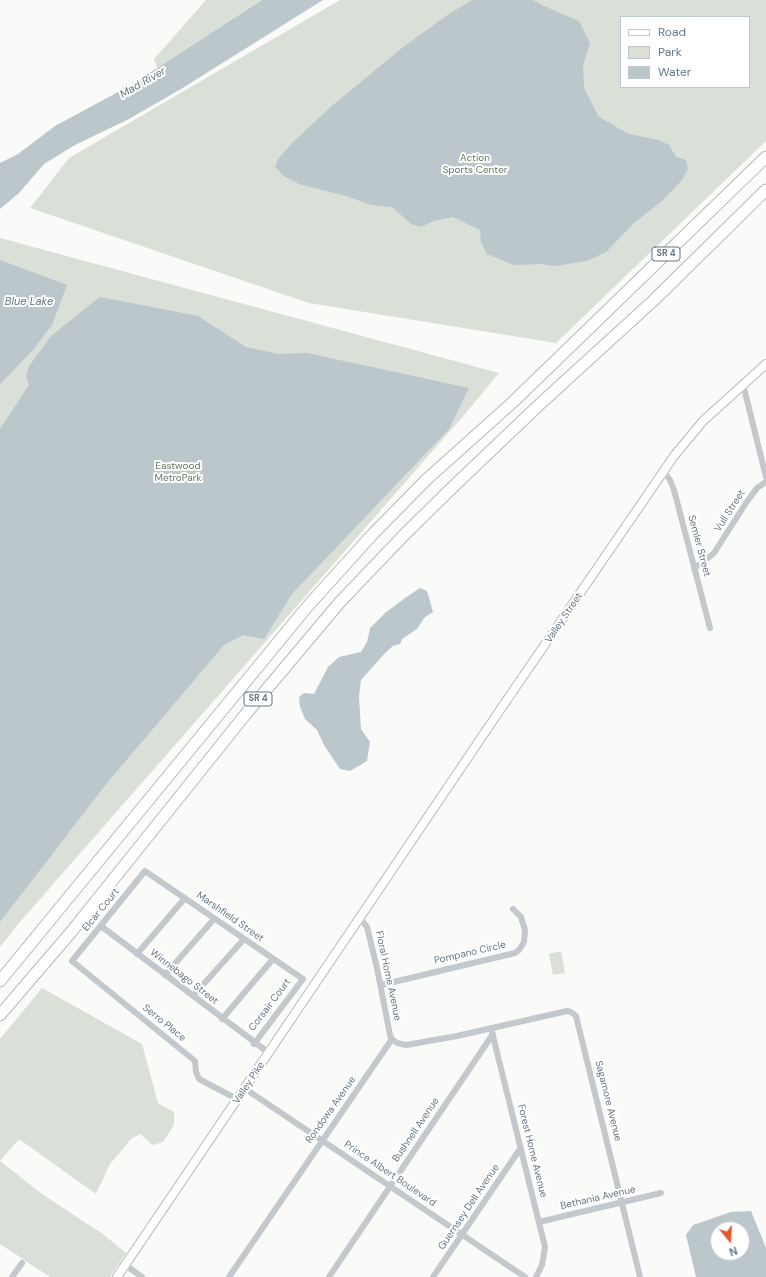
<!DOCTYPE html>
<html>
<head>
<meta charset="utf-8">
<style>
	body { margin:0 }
	#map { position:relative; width:766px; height:1277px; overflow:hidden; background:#fafaf8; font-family:"DM Sans",sans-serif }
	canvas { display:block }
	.legend { position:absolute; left:620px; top:16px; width:130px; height:72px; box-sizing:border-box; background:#fff; border:1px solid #c1c8cd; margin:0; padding:5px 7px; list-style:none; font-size:12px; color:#657683 }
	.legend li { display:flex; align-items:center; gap:8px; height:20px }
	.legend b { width:20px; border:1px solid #c1c8cd }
	.north { position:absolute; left:710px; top:1221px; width:40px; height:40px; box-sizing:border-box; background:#fff; border:1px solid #c1c8cd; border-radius:50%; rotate:162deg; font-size:11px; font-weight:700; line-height:16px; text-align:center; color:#657683 }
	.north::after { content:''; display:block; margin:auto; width:14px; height:18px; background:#e4572e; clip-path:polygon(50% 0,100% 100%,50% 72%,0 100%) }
</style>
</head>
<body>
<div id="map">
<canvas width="766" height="1277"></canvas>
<ul class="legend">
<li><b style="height:5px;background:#fff"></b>Road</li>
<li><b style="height:11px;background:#dadfd7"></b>Park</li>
<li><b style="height:11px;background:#bbc7cb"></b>Water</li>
</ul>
<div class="north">N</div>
</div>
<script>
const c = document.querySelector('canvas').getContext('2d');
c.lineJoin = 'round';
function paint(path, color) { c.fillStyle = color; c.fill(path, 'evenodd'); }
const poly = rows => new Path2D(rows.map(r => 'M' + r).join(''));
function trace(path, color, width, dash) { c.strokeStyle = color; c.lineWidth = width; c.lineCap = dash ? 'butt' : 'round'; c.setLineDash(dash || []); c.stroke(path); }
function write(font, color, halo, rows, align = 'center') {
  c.font = font + ' "DM Sans",sans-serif'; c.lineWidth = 4; c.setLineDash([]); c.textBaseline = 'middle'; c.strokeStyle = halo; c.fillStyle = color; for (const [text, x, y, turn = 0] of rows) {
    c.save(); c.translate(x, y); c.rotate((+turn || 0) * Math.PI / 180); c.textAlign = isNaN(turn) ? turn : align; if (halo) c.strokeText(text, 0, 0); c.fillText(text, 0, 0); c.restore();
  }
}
const green = poly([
	[206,0,262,0,157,68,154,59],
	[340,0,766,0,766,141,556,343,309,303,30,208,69,158],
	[621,17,749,17,749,87,621,87],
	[0,238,499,373,465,414,19,923,0,947],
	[561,951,565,973,553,975,549,954],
	[42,988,142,1044,158,1103,174,1112,174,1125,163,1142,153,1145,140,1134,131,1139,110,1164,96,1194,19,1139,0,1161,42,1194,104,1235,126,1253,110,1277,50,1277,0,1244,0,1039]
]);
const water = poly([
	[262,0,323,0,181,89,129,119,75,145,44,164,19,193,0,209,0,163,18,154,55,126,131,85],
	[473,0,533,0,544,6,579,21,590,43,583,65,584,88,599,117,629,134,659,140,669,145,676,157,686,160,688,169,681,181,663,200,634,223,606,252,587,261,554,266,541,264,514,265,487,254,481,242,480,230,453,217,434,221,421,227,411,224,392,207,371,205,346,196,299,184,282,175,275,166,279,158,291,144,333,105,402,48,450,13],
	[0,260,67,285,52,325,32,351,0,384],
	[100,297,198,316,246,347,278,354,307,353,469,388,449,429,292,594,264,639,243,635,224,645,107,783,0,922,0,429,29,385,26,376,29,366,52,335],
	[420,588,427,591,433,612,425,617,417,629,402,639,400,644,393,646,386,652,361,680,359,697,361,729,370,742,367,761,350,771,340,769,324,745,317,730,305,719,300,707,299,697,304,693,314,694,328,667,339,657,361,652,367,642,370,628,385,613,405,598],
	[751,1211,766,1248,766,1277,696,1277,686,1235,693,1225,731,1212],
	[718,1229,742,1229,742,1253,718,1253]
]);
const street = poly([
	[743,384,766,477],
	[663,471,670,480,674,490,710,628],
	[694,568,703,562,714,553,746,503,757,488,766,482],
	[360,918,367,927,377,968,390,1035,392,1039,397,1043,406,1045,457,1036,567,1011,571,1012,576,1016,640,1277],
	[101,926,269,1053],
	[137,954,185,898],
	[165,975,214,919],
	[381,985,515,953,519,950,524,942,525,930,521,917,513,909],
	[193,996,244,939],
	[222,1019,273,959],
	[492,1032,545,1247,542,1265,536,1277],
	[244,1088,525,1277],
	[237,1099,199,1079,196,1072,195,1061,72,961,145,871,303,979,254,1044],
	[539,1222,661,1193],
	[125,1265,142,1277],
	[12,1277,22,1263],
	[229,1277,392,1039],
	[329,1277,493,1034],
	[433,1277,520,1149]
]);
const secondary = poly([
	[117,1277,500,710,674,456,703,421,766,364]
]);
const highway = poly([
	[0,981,307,607,371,536,426,480,514,401,766,157],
	[0,1015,72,931,245,715,340,602,405,534,456,484,540,404,654,300,766,190]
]);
const shields = [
	[666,254,28],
	[258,699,28]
];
const shieldNames = [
	["SR 4",666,254],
	["SR 4",258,699]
];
const parkNames = [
	["Action",475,158],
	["Sports Center",475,170],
	["Eastwood",178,466],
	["MetroPark",178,478]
];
const streetNames = [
	["Vull Street",730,511,-57],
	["Semler Street",699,546,75],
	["Valley Street",564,618,-56],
	["Elcar Court",101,910,-51],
	["Marshfield Street",230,917,35],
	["Pompano Circle",470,953,-13],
	["Floral Home Avenue",388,976,78],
	["Winnebago Street",184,977,38],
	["Corsair Court",270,1005,-53],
	["Serro Place",164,1023,39],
	["Valley Pike",249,1083,-56],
	["Sagamore Avenue",608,1101,76],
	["Rondowa Avenue",331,1110,-55],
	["Bushnell Avenue",416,1130,-56],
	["Forest Home Avenue",532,1151,76],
	["Prince Albert Boulevard",390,1174,34],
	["Bethania Avenue",598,1198,-13],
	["Guernsey Dell Avenue",469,1207,-56]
];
const waterNames = [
	["Mad River",143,83,-30],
	["Blue Lake",29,302]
];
paint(green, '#dadfd7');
paint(water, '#bbc7cb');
trace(secondary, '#b3babf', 10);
trace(highway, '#b4b9bd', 13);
trace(street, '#c3c8cc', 6);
trace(secondary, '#fff', 8);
trace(highway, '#fff', 11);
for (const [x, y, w] of shields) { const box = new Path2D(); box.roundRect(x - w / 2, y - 7, w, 14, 3); c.fillStyle = '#fff'; c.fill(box); trace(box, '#657683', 1); }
write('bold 9px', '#657683', null, shieldNames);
write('10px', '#687a64', '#fff', parkNames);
write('10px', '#657683', '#fff', streetNames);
write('italic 11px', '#60757c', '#fff', waterNames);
</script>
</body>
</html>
